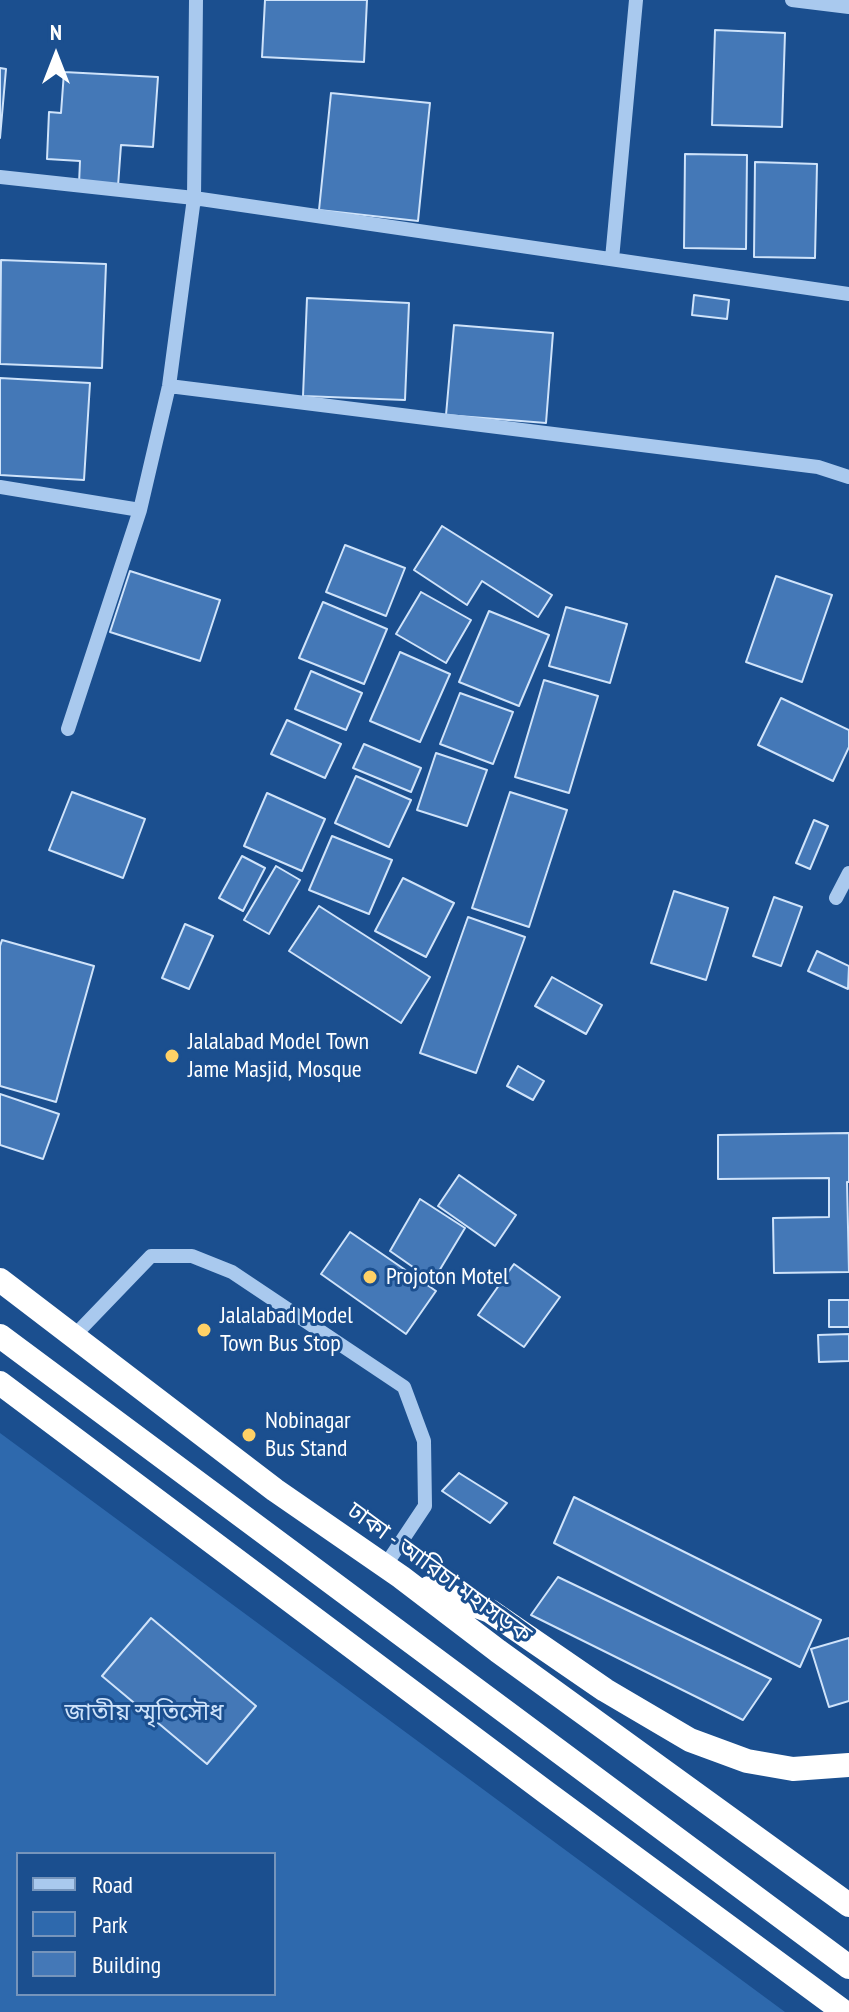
<!DOCTYPE html>
<html>
<head>
<meta charset="utf-8">
<style>
	body { margin:0 }
	#map { position:relative; width:849px; height:2012px; overflow:hidden; background:#1b4f8f; font-family:"PT Sans Narrow",sans-serif }
	canvas { display:block }
	.legend { position:absolute; left:16px; top:1852px; width:260px; height:144px; box-sizing:border-box; background:#1b4f8f; border:2px solid #7695bc; margin:0; padding:10px 14px; list-style:none; font-size:24px; color:#fff }
	.legend li { display:flex; align-items:center; gap:16px; height:40px }
	.legend b { width:40px; border:2px solid #7695bc }
	.north { position:absolute; left:16px; top:16px; width:80px; height:80px; -webkit-text-stroke:6px #1b4f8f; paint-order:stroke; rotate:0deg; font-size:22px; font-weight:700; line-height:32px; text-align:center; color:#fff }
	.north::after { content:''; display:block; margin:auto; width:28px; height:36px; background:#fff; clip-path:polygon(50% 0,100% 100%,50% 72%,0 100%) }
</style>
</head>
<body>
<div id="map">
<canvas width="849" height="2012"></canvas>
<ul class="legend">
<li><b style="height:10px;background:#a9c9ee"></b>Road</li>
<li><b style="height:22px;background:#2e69ad"></b>Park</li>
<li><b style="height:22px;background:#4478b7"></b>Building</li>
</ul>
<div class="north">N</div>
</div>
<script>
const c = document.querySelector('canvas').getContext('2d');
c.lineJoin = 'round';
function paint(path, color) { c.fillStyle = color; c.fill(path, 'evenodd'); }
const poly = rows => new Path2D(rows.map(r => 'M' + r).join(''));
function trace(path, color, width, dash) { c.strokeStyle = color; c.lineWidth = width; c.lineCap = dash ? 'butt' : 'round'; c.setLineDash(dash || []); c.stroke(path); }
function write(font, color, halo, rows, align = 'center') {
  c.font = font + ' "PT Sans Narrow","Noto Sans Bengali",sans-serif'; c.lineWidth = 6; c.setLineDash([]); c.textBaseline = 'middle'; c.strokeStyle = halo; c.fillStyle = color; for (const [text, x, y, turn = 0] of rows) {
    c.save(); c.translate(x, y); c.rotate((+turn || 0) * Math.PI / 180); c.textAlign = isNaN(turn) ? turn : align; if (halo) c.strokeText(text, 0, 0); c.fillText(text, 0, 0); c.restore();
  }
}
const green = poly([
	[0,1433,785,2012,0,2012],
	[18,1854,274,1854,274,1994,18,1994]
]);
const building = poly([
	[265,0,367,0,364,62,262,57,265,0],
	[715,30,785,33,782,127,712,125,715,30],
	[0,68,6,69,0,138,0,68],
	[64,72,158,77,153,147,121,145,118,186,79,184,80,161,47,159,49,112,61,113,64,72],
	[331,93,430,103,418,221,319,210,331,93],
	[685,154,747,155,746,249,684,248,685,154],
	[755,162,817,164,815,258,754,257,755,162],
	[1,260,106,264,102,368,0,364,1,260],
	[694,295,729,300,727,319,692,315,694,295],
	[307,298,409,303,405,400,303,396,307,298],
	[454,325,553,333,546,423,446,415,454,325],
	[0,378,90,383,84,480,0,475,0,378],
	[442,526,552,595,538,617,482,581,467,605,414,570,442,526],
	[345,545,405,568,386,616,326,592,345,545],
	[130,571,220,600,200,661,110,632,130,571],
	[776,576,832,595,802,682,746,662,776,576],
	[421,592,471,620,446,663,396,634,421,592],
	[323,602,387,629,364,684,299,658,323,602],
	[566,607,627,624,610,683,549,666,566,607],
	[489,611,549,635,519,706,459,682,489,611],
	[400,652,450,674,420,742,370,721,400,652],
	[311,671,362,693,346,730,295,709,311,671],
	[544,680,598,696,569,793,515,777,544,680],
	[460,693,513,712,493,764,440,744,460,693],
	[781,698,849,730,849,747,833,781,758,745,781,698],
	[287,720,341,744,325,778,271,754,287,720],
	[364,744,421,768,411,792,353,768,364,744],
	[436,753,487,770,467,826,417,810,436,753],
	[356,776,411,800,389,847,335,823,356,776],
	[72,792,145,819,123,878,49,850,72,792],
	[510,792,567,810,529,927,472,908,510,792],
	[267,793,325,819,302,871,244,846,267,793],
	[814,820,828,826,810,869,796,863,814,820],
	[332,836,392,860,369,914,309,890,332,836],
	[242,856,265,868,243,911,219,898,242,856],
	[276,866,300,880,269,934,244,920,276,866],
	[403,878,454,903,426,957,375,931,403,878],
	[674,891,728,908,706,980,651,963,674,891],
	[774,897,802,907,781,966,753,956,774,897],
	[319,906,430,977,401,1023,289,951,319,906],
	[468,917,525,937,476,1073,420,1053,468,917],
	[185,924,213,936,189,989,162,978,185,924],
	[2,940,94,966,56,1102,0,1086,0,946,2,940],
	[817,951,849,966,848,989,808,971,817,951],
	[552,977,602,1005,586,1034,535,1006,552,977],
	[518,1066,544,1081,533,1100,507,1086,518,1066],
	[0,1094,59,1114,43,1159,0,1145,0,1094],
	[849,1133,849,1182,847,1182,849,1272,774,1273,773,1218,829,1217,829,1178,718,1179,718,1135,849,1133],
	[459,1175,516,1215,495,1246,438,1206,459,1175],
	[420,1199,465,1228,433,1281,390,1251,420,1199],
	[350,1232,436,1291,406,1334,321,1274,350,1232],
	[514,1264,560,1297,524,1347,478,1315,514,1264],
	[829,1300,849,1300,849,1327,829,1327,829,1300],
	[849,1334,849,1361,819,1362,818,1335,849,1334],
	[459,1473,507,1503,490,1523,442,1491,459,1473],
	[574,1497,821,1620,800,1667,554,1543,574,1497],
	[558,1577,771,1679,743,1720,531,1615,558,1577],
	[151,1618,256,1706,207,1764,102,1676,151,1618],
	[849,1638,849,1701,829,1707,811,1649,849,1638]
]);
const minor = poly([
	[792,0,849,7],
	[0,177,194,198,849,294],
	[612,259,636,0],
	[169,386,818,467,849,477],
	[0,487,140,510],
	[68,729,140,510,169,386,194,198,196,0],
	[836,898,849,873],
	[74,1336,151,1256,192,1256,232,1272,404,1387,424,1441,425,1506,385,1566]
]);
const highway = poly([
	[0,1280,275,1490,401,1577,498,1651,849,1905],
	[0,1336,849,1967],
	[0,1383,547,1793,844,2012],
	[429,1588,490,1611,605,1690,690,1740,747,1761,793,1769,849,1765]
]);
const markers = [
	[172,1056,8,"#ffd166"],
	[370,1277,8,"#ffd166"],
	[204,1330,8,"#ffd166"],
	[249,1435,8,"#ffd166"]
];
const poiNames = [
	["Jalalabad Model Town",188,1042],
	["Jame Masjid, Mosque",188,1070],
	["Projoton Motel",386,1277],
	["Jalalabad Model",220,1316],
	["Town Bus Stop",220,1344],
	["Nobinagar",265,1421],
	["Bus Stand",265,1449]
];
const streetNames = [
	["ঢাকা - আরিচা মহাসড়ক",439,1573,36]
];
const parkNames = [
	["জাতীয় স্মৃতিসৌধ",144,1713]
];
paint(green, '#2e69ad');
paint(building, '#4478b7');
trace(building, '#cfe3fa', 2);
trace(minor, '#a9c9ee', 14);
trace(highway, '#fff', 24);
for (const [x, y, r, color] of markers) { const dot = new Path2D(); dot.arc(x, y, r, 0, 2 * Math.PI); c.fillStyle = color; c.fill(dot); trace(dot, '#1b4f8f', 3); }
write('24px', '#fff', '#1b4f8f', poiNames, 'left');
write('24px', '#fff', '#1b4f8f', streetNames);
write('24px', '#cfe3fa', '#1b4f8f', parkNames);
</script>
</body>
</html>
